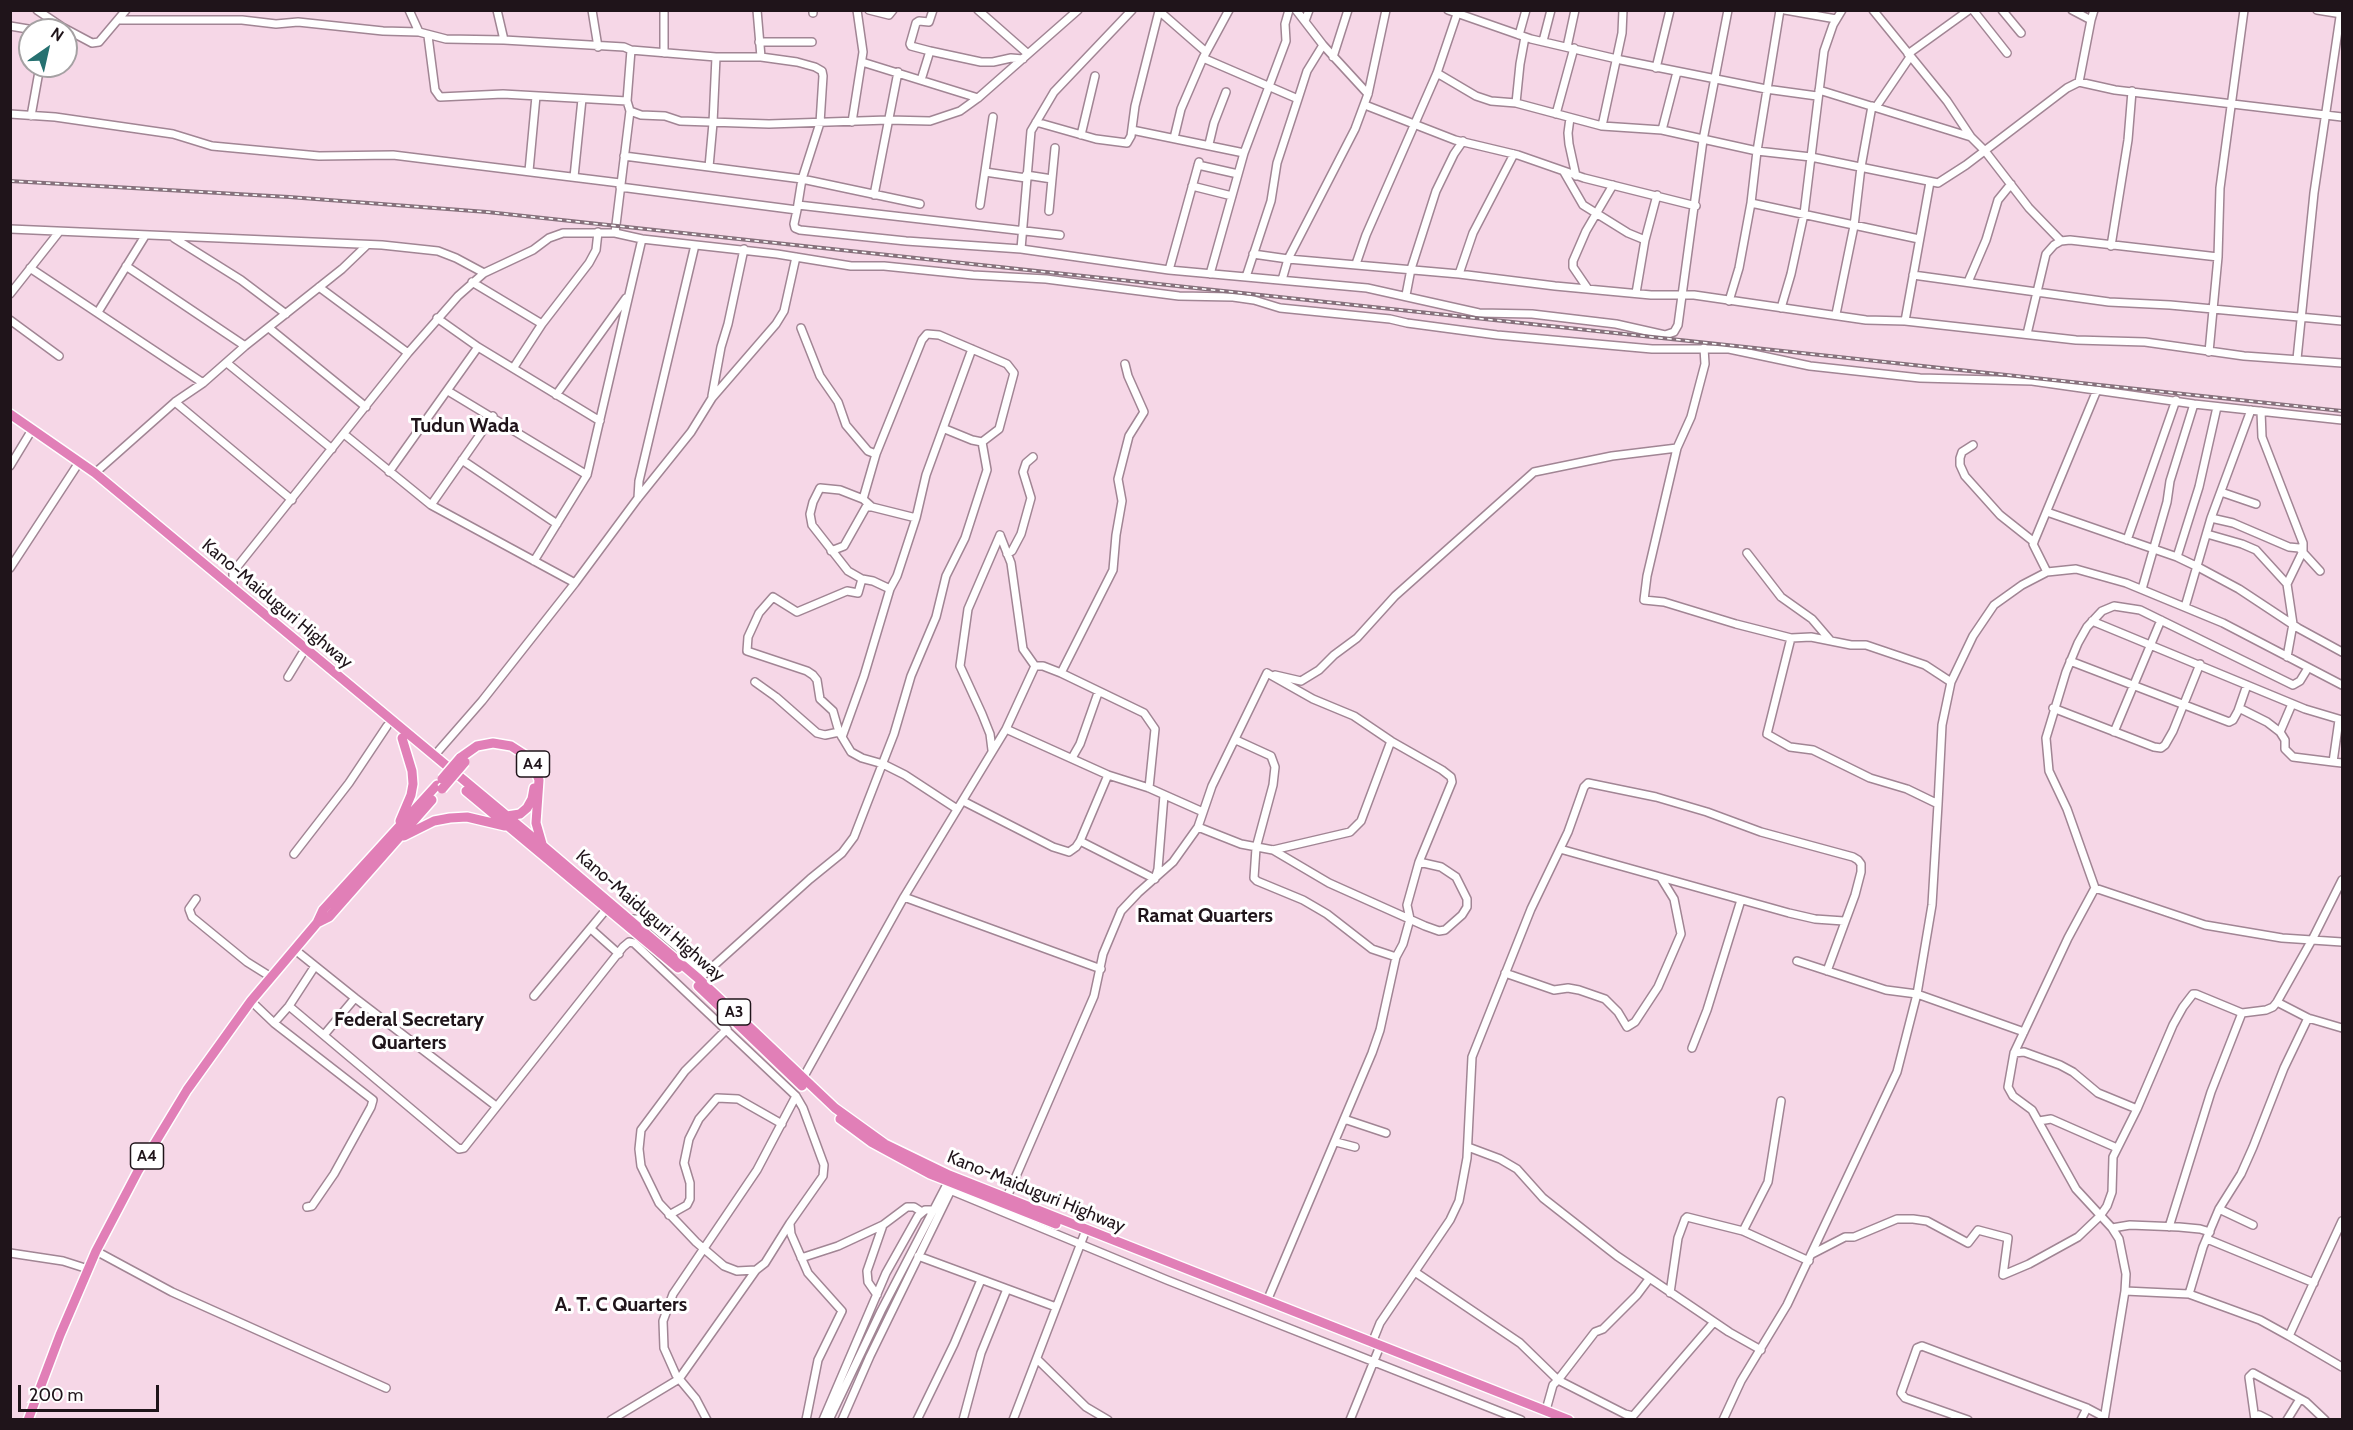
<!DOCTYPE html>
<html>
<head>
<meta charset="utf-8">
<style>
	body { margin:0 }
	#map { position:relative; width:2353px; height:1430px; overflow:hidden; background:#f6d7e7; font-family:Cabin,sans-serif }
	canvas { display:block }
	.frame { position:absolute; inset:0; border:12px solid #1f141a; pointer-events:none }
	.north { position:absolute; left:18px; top:18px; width:60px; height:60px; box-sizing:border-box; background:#fff; border:2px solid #a5a1a3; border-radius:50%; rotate:34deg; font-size:16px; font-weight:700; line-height:24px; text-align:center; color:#1f141a }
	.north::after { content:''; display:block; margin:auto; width:21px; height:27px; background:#267171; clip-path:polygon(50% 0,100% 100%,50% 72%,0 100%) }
	.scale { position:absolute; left:18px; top:1385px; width:141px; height:27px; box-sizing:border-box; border:3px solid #1f141a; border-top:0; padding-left:8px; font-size:18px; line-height:21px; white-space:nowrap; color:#1f141a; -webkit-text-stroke:4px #fff; paint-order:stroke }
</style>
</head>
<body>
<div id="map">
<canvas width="2353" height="1430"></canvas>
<div class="frame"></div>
<div class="north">N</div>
<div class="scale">200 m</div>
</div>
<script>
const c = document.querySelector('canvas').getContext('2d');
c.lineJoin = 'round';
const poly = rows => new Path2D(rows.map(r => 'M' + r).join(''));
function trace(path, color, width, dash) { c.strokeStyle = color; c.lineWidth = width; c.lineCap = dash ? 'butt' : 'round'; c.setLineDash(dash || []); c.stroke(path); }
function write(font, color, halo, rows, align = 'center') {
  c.font = font + ' Cabin,sans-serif'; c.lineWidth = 6; c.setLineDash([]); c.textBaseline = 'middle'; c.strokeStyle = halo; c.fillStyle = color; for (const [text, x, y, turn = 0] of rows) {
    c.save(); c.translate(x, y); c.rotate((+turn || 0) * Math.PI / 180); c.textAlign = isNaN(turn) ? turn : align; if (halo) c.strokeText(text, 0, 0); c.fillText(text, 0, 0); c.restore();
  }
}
const minor = poly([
	[37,10,62,27],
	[409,10,419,32,446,39,504,40,624,47,631,50,716,57,761,57,797,62,815,67,822,71,823,76,820,123,802,179,797,210,620,187],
	[497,10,504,40],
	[592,10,598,47],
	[664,10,664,53],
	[757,10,761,57],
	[813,10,813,13],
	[869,10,889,15,893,10],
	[978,10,1028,54],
	[1158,10,1206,52],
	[1296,10,1323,45,1368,94],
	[1448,10,1531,39,1621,60,1766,89,1817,96],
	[1785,10,1836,19],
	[1873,10,1947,101,1971,137,1985,151,2029,208,2061,241],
	[1973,10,2007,53],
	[2002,10,2021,33],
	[2072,10,2091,20],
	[2317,10,2342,14],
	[119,20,242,20,276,24,298,22,383,31,419,32],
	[1305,21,1309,10],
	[10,26,34,30],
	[54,30,62,27,92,43,99,42,126,10],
	[1519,35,1526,10],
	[428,36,435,90,440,97,503,94,627,101],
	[1543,41,1551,10],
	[759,42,812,42],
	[1567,47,1575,10],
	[631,50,627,101,630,111,641,115,665,116,680,121,769,124,888,120,930,121,960,111,978,98,1078,10],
	[930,51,911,46,910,44,916,23,919,21,929,22,933,10],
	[1908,54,1969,10],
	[1333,57,1348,10],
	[1203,58,1298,99],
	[862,62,978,98],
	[1656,68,1670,10],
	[1437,73,1476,96,1491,101,1516,103,1602,126,1662,130,1757,151,1811,157,1938,183,1966,165,2067,88,2079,82,2115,90,2342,117],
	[921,80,930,51,981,62,993,62,1011,58,1023,59],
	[2079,82,2091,20,2094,10],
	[1819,90,1971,137],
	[1516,103,1520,64,1525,37],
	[1365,105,1455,140,1518,155,1584,178,1696,206],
	[1876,107,1910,57],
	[10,114,55,117,173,134,212,146,319,156,393,155,620,183],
	[1556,114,1574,48],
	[31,116,40,66],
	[1570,118,1568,133,1569,144,1576,176],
	[852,122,863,52,857,10],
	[1036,122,1096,139,1127,143,1131,136,1135,106,1159,11],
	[1602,126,1622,33,1623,10],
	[1132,130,1244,153],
	[1662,130,1677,72],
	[1081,135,1095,76],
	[1174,138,1181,109,1203,58,1229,10],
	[1209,144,1214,123,1226,92],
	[624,156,802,179,920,204],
	[1198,165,1238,174],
	[709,167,713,123,716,57],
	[529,171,536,96],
	[985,172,1026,178],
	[1564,172,1583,205,1628,233,1645,240],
	[1026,175,1052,179,1049,211],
	[574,177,582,99],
	[1052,179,1055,148],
	[1192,186,1232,196],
	[874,195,898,72],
	[1751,203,1919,239],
	[798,205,1060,235],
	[980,205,993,117],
	[797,210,794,224,795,228,800,230,906,241,1021,249,1169,270,1246,277,1271,201,1277,163,1298,99,1307,71,1323,45],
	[10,229,382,245,438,251,456,258,484,273],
	[615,233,630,111],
	[174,238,241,280,286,314],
	[2111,246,2128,140,2132,91],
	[1021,249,1031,131,1054,92,1132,10],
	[1253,254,1288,259,1459,274,1555,286,1651,295,1694,295,1866,320,1905,321,2076,340,2145,342,2244,356,2342,363],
	[1356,264,1366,235,1437,73,1457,14],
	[126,266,245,346],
	[30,268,203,383],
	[1169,270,1199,162],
	[1210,274,1244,153,1286,41,1285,24,1289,10],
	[1459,274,1473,233,1514,154],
	[1913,275,2109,302,2170,305,2342,321],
	[1246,277,1367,288,1479,313,1532,314,1616,324,1665,335,1674,332,1678,325,1703,140,1728,10],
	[1282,280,1288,259,1355,129,1368,94,1386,10],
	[472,282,542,324],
	[1968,282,1986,240,1998,200,2011,184],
	[319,287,408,353],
	[1588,289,1573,267,1573,261,1586,231,1613,185],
	[1636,293,1645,240,1657,195],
	[10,294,59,232],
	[1406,295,1411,269,1436,191,1454,154,1463,141],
	[1729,301,1739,268,1751,203,1757,151,1780,10],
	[1781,308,1791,274,1804,214,1824,51,1833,25,1842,10],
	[98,312,145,236],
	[1836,314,1854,226,1861,167,1872,106],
	[437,318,478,347,600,421],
	[10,320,59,356],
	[1905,321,1930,182],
	[269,328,366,407],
	[801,328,820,376,838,402,846,425,868,451,876,454],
	[2027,334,2046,254,2054,245,2061,241,2070,240,2218,257],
	[1704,348,1705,364,1691,417,1677,448,1647,576,1644,600,1664,602,1736,624,1791,638,1811,637,1851,645,1866,645,1925,665,1951,682],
	[2209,352,2218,257,2220,188,2244,10],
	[2297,359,2314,193,2341,10],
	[227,363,332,449],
	[514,367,542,324,589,263,596,250,598,232],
	[2097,390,2033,544,2047,572,2076,569,2126,583,2223,623,2342,685],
	[448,391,587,475],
	[556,395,626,298],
	[712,396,721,347,728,324,744,249],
	[175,402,292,500],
	[2261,411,2262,437,2303,543,2303,551,2287,584,2293,624,2287,657],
	[344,434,431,505,575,583],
	[1973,445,1962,452,1960,458,1960,465,1965,476,2000,515,2034,542],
	[462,460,557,524],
	[10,466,30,433],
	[389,472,478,347],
	[95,473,175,402,203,383,245,346,342,269,367,245],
	[2221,492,2256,504],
	[638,498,639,481,695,245],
	[863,499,876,454,922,340,927,334,939,335,1007,364,1014,373,999,429,982,442,972,440,945,429],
	[431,505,493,416],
	[2047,512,2177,557,2198,567,2239,589,2298,628,2342,652],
	[2211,518,2233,523,2289,547,2299,548,2320,571],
	[2207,534,2242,544,2256,550,2287,584],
	[1000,535,1011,563,1023,649,1035,666],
	[2127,540,2176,400],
	[831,551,844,546,866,507,872,507],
	[1747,553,1781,597,1812,619,1830,640],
	[1007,554,1012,551,1021,534,1031,498,1023,472,1026,463,1033,457],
	[2177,557,2199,487,2217,407],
	[534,561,587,475,642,239],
	[10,568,76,467],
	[862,579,858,593,847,591,797,612,773,597,759,613,748,637,747,651,807,671,813,675,817,680,820,699,833,711,839,732,851,752,862,758,883,764,905,775,957,809],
	[233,589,233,572,408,353,458,296,484,273,533,250,549,238,563,233,615,233,642,239,777,254,851,266,884,266,973,275,1046,279,1179,296,1233,297,1254,300,1280,308,1390,319,1407,323,1497,335,1652,349,1729,349,1810,366,1920,378,2032,381,2194,404,2342,420],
	[890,589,873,581,862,579,848,571,812,525,810,514,813,502,820,488,840,490,863,499,872,507,916,518],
	[2142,589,2167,502,2170,481,2194,404],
	[2185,607,2211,518,2251,410],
	[2092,621,2305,709,2342,720],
	[1791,638,1767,734,1790,747,1813,750,1870,778,1907,789,1938,804,1932,905,1917,994,2024,1032],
	[2070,661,2229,722,2233,720,2238,711,2247,685],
	[1035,666,1043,666,1061,673,1144,713,1155,729,1149,788],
	[2308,668,2300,681,2293,685,2140,610,2114,606,2102,611,2087,627,2078,643,2066,672,2046,738,2049,771,2067,809,2095,888,2205,925,2282,938,2342,942],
	[1061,673,1113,570,1116,535,1122,501,1118,479,1129,436,1144,412,1128,376,1125,364],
	[1267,673,1313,699,1354,716,1391,741,1442,770,1451,777,1452,782,1419,862,1407,905,1410,919,1403,944,1396,957,1380,1030,1372,1053,1267,1301],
	[1275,675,1301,681,1319,670,1334,655,1357,638,1395,596,1534,472,1612,456,1677,448],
	[288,677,302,654],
	[755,682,776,697,817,733,825,735,839,732],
	[2053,708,2154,747,2161,748,2165,745,2173,731,2200,664],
	[2239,708,2267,722,2280,732,2285,740,2285,749,2293,757,2333,762],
	[2339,720,2333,762,2342,763],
	[1006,729,1108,775,1149,788,1203,812],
	[2114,732,2161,620],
	[2280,732,2292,704],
	[842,737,864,676,890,589,897,576,916,518,926,475,972,349],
	[1236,740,1271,756,1275,767,1273,785,1256,848,1254,878,1257,881,1303,900,1327,914,1372,949,1396,957],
	[992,750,990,734,982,714,960,666,968,609,1000,535],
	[434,756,482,701,575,583,638,498,691,432,712,398,776,324,784,311,796,257],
	[1072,758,1080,744,1098,693],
	[963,801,1053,847,1069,852,1076,847,1080,841,1108,775],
	[1938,804,1942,725,1951,682,1973,636,1994,605,2022,585,2047,572],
	[1198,827,1241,844,1273,850,1350,832,1361,821,1391,741],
	[1080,841,1155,879,1158,869,1164,795],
	[1560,849,1789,913,1815,919,1844,921],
	[1273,850,1329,883,1425,926,1439,931,1445,930,1462,915,1467,907,1467,899,1456,877,1441,867,1419,862],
	[294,854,349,783,387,726],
	[2095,888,2068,938,2014,1053,2008,1087,2013,1096,2032,1110,2076,1189,2112,1228,2119,1239,2126,1274,2125,1291,2104,1420],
	[904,897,1101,969],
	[196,899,189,909,192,917,247,962,271,977],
	[629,919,644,919,677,947,703,974],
	[591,929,619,954],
	[294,949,355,998,496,1106],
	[1505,973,1554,990,1568,988,1579,990,1605,999,1618,1012,1627,1027,1635,1022,1658,987,1681,934,1674,899,1661,878],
	[699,979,810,879,842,853,854,837,894,734,911,676,936,617,946,576,965,538,987,470,982,442],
	[534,996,609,906],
	[251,1001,274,1023,373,1100,371,1107,334,1174,312,1206,307,1207],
	[2277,1002,2308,1018,2342,1028],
	[289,1006,453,1144,459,1149,464,1148,623,947,629,942,634,943,796,1096,803,1108,824,1165,823,1176,790,1223,765,1263,756,1270,679,1379,611,1420],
	[274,1023,289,1006,315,966],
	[727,1029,685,1071,641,1130,639,1149,641,1166,659,1203,696,1242,724,1266,737,1271,756,1270],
	[324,1035,355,998],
	[1692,1048,1707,1010,1741,900],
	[2014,1053,2024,1052,2060,1065,2073,1072,2098,1093,2137,1109],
	[803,1078,904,897,1006,729,1035,666],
	[1344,1119,1386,1133],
	[2039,1121,2051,1119,2117,1148],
	[1336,1142,1355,1147],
	[1468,1147,1500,1159,1517,1169,1543,1198,1617,1256,1729,1332,1761,1350],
	[945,1188,1167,1280,1521,1420],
	[1007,1197,1094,996,1103,954,1121,911,1138,893,1173,862,1198,827,1212,786,1267,673],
	[2219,1209,2253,1225],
	[669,1215,687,1205,690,1199,690,1183,684,1163,689,1139,699,1119,717,1098,738,1099,782,1124],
	[790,1224,791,1234,808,1273,842,1311,818,1360,806,1420],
	[2169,1227,2211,1092,2242,1013],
	[2112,1228,2130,1225,2179,1227,2200,1229,2210,1232],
	[1743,1231,1768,1182,1781,1101],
	[2207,1239,2314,1283],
	[96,1251,172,1292,386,1388],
	[10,1253,63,1261,88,1269],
	[1812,1254,1845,1237,1854,1237,1897,1219,1913,1219,1927,1221,1968,1243,1978,1230,2008,1238,2003,1275,2029,1264,2078,1237,2100,1216,2107,1206,2112,1192,2113,1157,2137,1109,2173,1025,2183,1007,2193,994,2196,994,2242,1013,2266,1010,2273,1007,2277,1002,2313,938,2342,880],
	[918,1256,1056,1307],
	[801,1258,838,1246,883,1225,907,1207,914,1207,922,1212],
	[1415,1272,1520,1343,1558,1380,1553,1385,1546,1410],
	[1649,1279,1637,1295,1603,1329,1595,1332,1558,1380,1625,1414,1633,1416,1714,1322],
	[2125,1291,2189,1294,2260,1320,2289,1336,2342,1221],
	[1670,1293,1678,1238,1685,1219,1687,1217,1743,1231,1809,1261],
	[2189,1294,2203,1247,2219,1209,2241,1174,2253,1147,2284,1068,2308,1018],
	[877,1295,868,1282,867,1271,883,1225],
	[2289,1336,2342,1367],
	[1372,1343,1380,1323,1450,1220,1459,1201,1467,1158,1472,1057,1531,909,1568,832,1584,787,1588,783,1656,797,1707,812,1761,832,1853,857,1858,860,1861,864,1861,872,1855,895,1827,971],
	[1037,1359,1086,1407,1108,1420],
	[2259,1415,2269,1420],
	[707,1420,696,1399,676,1375,664,1348,663,1321,673,1294,757,1170,796,1096],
	[823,1420,886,1273,918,1216,925,1210,934,1210],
	[829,1420,881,1311,946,1186],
	[842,1420,870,1356,951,1190],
	[917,1420,954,1344,981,1280],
	[963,1420,981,1353,1007,1289],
	[1013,1420,1084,1235],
	[1350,1420,1378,1351],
	[1723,1420,1741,1381,1787,1305,1897,1072,1917,994,1886,990,1797,961],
	[1968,1420,1905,1398,1901,1393,1917,1348,1922,1346,2087,1408,2104,1417],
	[2081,1420,2087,1408],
	[2255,1420,2249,1377,2253,1373,2306,1402,2325,1420],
	[2287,1420,2300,1399]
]);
const highway = poly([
	[10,414,95,473,543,846,699,979,835,1108,885,1144,949,1175,1569,1420],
	[460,758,477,746,493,743,511,746,525,755,534,766,539,780,536,823,542,844],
	[466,791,678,968],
	[507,816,520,814,527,808,532,799,534,788],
	[400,821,411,795,413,784,412,771,402,738],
	[404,836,434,821,450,818,467,817,505,826],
	[317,923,329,917,432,800],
	[698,986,802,1086],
	[840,1119,871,1142,930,1174,1056,1224],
	[28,1420,60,1335,96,1251,138,1171,187,1090,251,1001,317,923,323,910,437,785]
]);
const rail = poly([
	[10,181,289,197,487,212,2342,411]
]);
const highwayBridge = poly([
	[442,779,460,758],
	[442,789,465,762]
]);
const shields = [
	[533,764,33],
	[734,1012,33],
	[147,1156,33]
];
const shieldNames = [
	["A4",533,764],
	["A3",734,1012],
	["A4",147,1156]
];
const streetNames = [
	["Kano-Maiduguri Highway",277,604,40],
	["Kano-Maiduguri Highway",650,916,41],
	["Kano-Maiduguri Highway",1036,1192,22]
];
const neighbourhoodNames = [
	["Tudun Wada",465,426],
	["Ramat Quarters",1205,916],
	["Federal Secretary",409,1020],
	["Quarters",409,1043],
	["A. T. C Quarters",621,1305]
];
trace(minor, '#a18594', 10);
trace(highway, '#fff', 12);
trace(minor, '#fff', 7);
trace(highway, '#e17fb7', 9);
trace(rail, '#86717c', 4);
trace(rail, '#fff', 1.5, [4.5]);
trace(highwayBridge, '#fff', 12, []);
trace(highwayBridge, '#e17fb7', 9);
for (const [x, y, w] of shields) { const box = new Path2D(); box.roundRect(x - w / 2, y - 13, w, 26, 4.5); c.fillStyle = '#fff'; c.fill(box); trace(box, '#1f141a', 1.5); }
write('bold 16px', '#1f141a', null, shieldNames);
write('18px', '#1f141a', '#fff', streetNames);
write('bold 20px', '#1f141a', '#fff', neighbourhoodNames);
</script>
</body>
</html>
